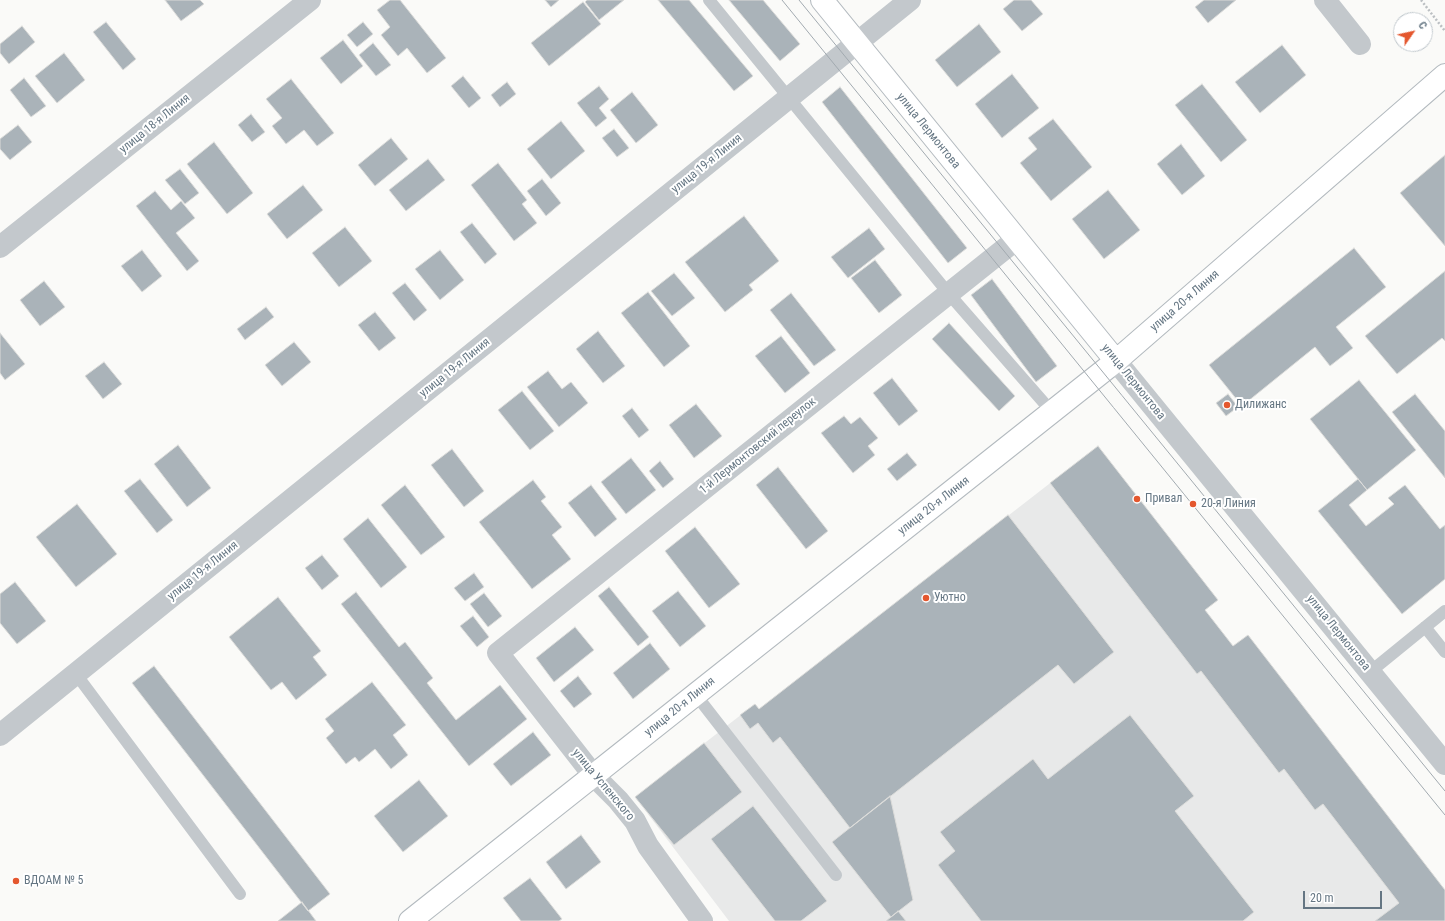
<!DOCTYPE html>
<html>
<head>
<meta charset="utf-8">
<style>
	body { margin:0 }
	#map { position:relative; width:1445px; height:921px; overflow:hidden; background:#fafaf8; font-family:"Roboto Condensed",sans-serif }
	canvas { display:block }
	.north { position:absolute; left:1393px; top:12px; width:40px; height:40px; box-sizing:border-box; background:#fff; border:1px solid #c1c8cd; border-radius:50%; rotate:56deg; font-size:11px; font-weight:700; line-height:16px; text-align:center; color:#657683 }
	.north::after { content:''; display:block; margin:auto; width:14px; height:18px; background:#e4572e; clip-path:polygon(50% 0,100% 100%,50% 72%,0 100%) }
	.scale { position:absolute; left:1303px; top:891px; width:79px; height:18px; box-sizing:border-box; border:2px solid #657683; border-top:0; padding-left:5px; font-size:12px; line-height:14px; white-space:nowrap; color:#657683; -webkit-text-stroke:3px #fff; paint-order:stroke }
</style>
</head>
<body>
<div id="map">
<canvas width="1445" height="921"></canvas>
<div class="north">С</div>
<div class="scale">20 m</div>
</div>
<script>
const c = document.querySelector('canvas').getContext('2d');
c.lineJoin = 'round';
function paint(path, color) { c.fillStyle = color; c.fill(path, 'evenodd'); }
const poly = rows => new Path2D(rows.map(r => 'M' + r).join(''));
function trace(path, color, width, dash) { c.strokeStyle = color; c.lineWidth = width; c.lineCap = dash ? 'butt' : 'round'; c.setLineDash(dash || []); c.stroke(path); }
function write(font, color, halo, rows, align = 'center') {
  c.font = font + ' "Roboto Condensed",sans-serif'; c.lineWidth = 4; c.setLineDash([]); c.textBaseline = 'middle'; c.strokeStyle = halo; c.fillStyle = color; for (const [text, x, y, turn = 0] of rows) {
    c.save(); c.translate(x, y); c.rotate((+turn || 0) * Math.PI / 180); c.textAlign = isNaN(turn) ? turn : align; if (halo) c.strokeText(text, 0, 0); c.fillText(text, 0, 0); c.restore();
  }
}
const built = poly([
	[1098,446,1218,600,1205,610,1233,646,1248,635,1445,890,1445,921,729,921,635,797,755,704,759,709]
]);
const building = poly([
	[165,0,200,0,204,4,181,21,165,0],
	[390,0,400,0,446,58,427,73,407,48,398,56,381,35,390,27,377,10,390,0],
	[545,0,559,0,551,7,545,0],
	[587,0,624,0,599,20,585,2,587,0],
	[658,0,689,0,753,76,734,91,658,0],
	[729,0,763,0,800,44,780,61,729,0],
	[1014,0,1031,0,1043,14,1022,31,1003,9,1014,0],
	[1204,0,1236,0,1208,23,1195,7,1204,0],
	[583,2,601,24,549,66,531,43,583,2],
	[106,22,136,59,123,70,93,32,106,22],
	[363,22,373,34,357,47,347,35,363,22],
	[979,24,1001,52,957,87,935,60,979,24],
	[22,26,35,42,9,64,0,53,0,44,22,26],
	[343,40,363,66,341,84,320,58,343,40],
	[373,43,391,65,376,76,359,55,373,43],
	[1282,45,1306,75,1260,113,1235,82,1282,45],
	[64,53,85,80,57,103,35,76,64,53],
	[1012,74,1039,108,1002,138,975,104,1012,74],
	[463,76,481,98,469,108,451,86,463,76],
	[24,78,46,106,31,117,10,90,24,78],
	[291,79,334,133,317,146,304,130,286,144,272,126,282,118,266,99,291,79],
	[507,82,516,94,500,107,491,95,507,82],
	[1202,84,1247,140,1221,162,1175,105,1202,84],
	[599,86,609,99,599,108,607,118,596,127,577,103,599,86],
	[840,87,967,248,948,263,822,102,840,87],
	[632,92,658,125,636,143,610,110,632,92],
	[251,114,265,132,252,142,238,125,251,114],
	[1053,119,1092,167,1051,201,1020,163,1037,149,1028,138,1053,119],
	[561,121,585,151,551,179,527,149,561,121],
	[18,125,32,142,10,160,0,149,0,139,18,125],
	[614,129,629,148,617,157,602,138,614,129],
	[391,138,408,159,375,186,358,165,391,138],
	[214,142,253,193,227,214,187,164,214,142],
	[1181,144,1205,176,1182,195,1157,164,1181,144],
	[1445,155,1445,246,1400,193,1445,155],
	[428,159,445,180,406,211,389,190,428,159],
	[498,163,527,200,522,204,537,223,514,241,471,185,498,163],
	[180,169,199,193,185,204,165,180,180,169],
	[542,179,561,203,546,216,527,191,542,179],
	[303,185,323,210,287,239,267,214,303,185],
	[1108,190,1140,230,1104,259,1072,219,1108,190],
	[155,191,171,210,181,201,195,218,176,233,199,261,187,271,136,206,155,191],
	[744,216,779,261,749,285,753,290,725,312,685,262,744,216],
	[472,223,497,254,485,264,460,232,472,223],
	[345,227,372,261,339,287,312,253,345,227],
	[869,228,885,249,848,278,831,257,869,228],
	[1354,248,1386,287,1336,327,1353,348,1330,366,1315,347,1242,406,1209,365,1354,248],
	[142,250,162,276,142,292,121,266,142,250],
	[440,250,464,280,440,300,415,269,440,250],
	[875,260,902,295,879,313,851,278,875,260],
	[1445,271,1445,341,1442,338,1397,374,1365,336,1445,271],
	[674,273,695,298,672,316,651,291,674,273],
	[992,279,1057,366,1036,382,971,295,992,279],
	[44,281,65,307,40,326,20,300,44,281],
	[405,283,427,310,414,321,392,293,405,283],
	[648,292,690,346,664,367,621,313,648,292],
	[791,293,836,350,814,366,770,310,791,293],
	[266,307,274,317,245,340,237,329,266,307],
	[375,312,396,338,379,351,358,325,375,312],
	[949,323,1015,396,999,411,932,339,949,323],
	[598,331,625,366,603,383,576,349,598,331],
	[0,333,25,364,5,380,0,373,0,333],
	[781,336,810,373,785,393,755,356,781,336],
	[294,342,311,362,282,386,265,365,294,342],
	[104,362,122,384,103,399,85,376,104,362],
	[548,371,562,389,571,382,588,403,559,427,527,387,548,371],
	[892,378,918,411,899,426,873,393,892,378],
	[1359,380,1416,450,1367,490,1310,419,1359,380],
	[522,391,554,431,530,450,498,410,522,391],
	[1228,394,1238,407,1226,416,1216,403,1228,394],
	[1415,394,1445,431,1445,478,1392,412,1415,394],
	[696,404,722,436,694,458,669,425,696,404],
	[632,408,649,430,639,438,622,416,632,408],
	[844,416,851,424,860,417,878,438,868,446,875,455,853,473,821,433,844,416],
	[178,445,211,488,187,507,154,464,178,445],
	[1098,446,1218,600,1205,610,1233,646,1248,635,1445,890,1445,921,1375,921,1399,903,1323,804,1315,810,1284,769,1279,773,1201,671,1197,674,1050,483,1098,446],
	[452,449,484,491,464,507,431,465,452,449],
	[907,453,917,465,897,481,887,469,907,453],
	[631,458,656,490,626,514,601,482,631,458],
	[660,461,674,479,663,488,649,471,660,461],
	[778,467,828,531,806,549,756,485,778,467],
	[140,479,173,520,157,533,124,491,140,479],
	[1358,479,1367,490,1349,505,1366,526,1394,504,1388,498,1405,485,1440,529,1445,525,1445,579,1402,614,1318,511,1358,479],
	[533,480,546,497,541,501,562,527,552,535,571,559,532,589,479,522,533,480],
	[405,485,445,537,421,555,381,505,405,485],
	[591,485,617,519,595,537,568,503,591,485],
	[77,504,117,554,76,587,36,537,77,504],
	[1008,515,1114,652,1074,684,1058,665,850,828,780,737,773,743,758,723,750,729,740,715,755,704,759,709,1008,515],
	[368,518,407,567,381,588,343,539,368,518],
	[695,527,740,584,709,608,665,551,695,527],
	[322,555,339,576,322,590,305,568,322,555],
	[474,573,484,587,465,601,454,588,474,573],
	[15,582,46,621,17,644,0,623,0,594,15,582],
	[609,587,649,637,638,646,598,596,609,587],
	[678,591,706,626,680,647,652,611,678,591],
	[356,592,399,647,405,642,433,678,427,683,456,720,500,685,527,719,469,766,341,604,356,592],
	[484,593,502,616,488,627,470,604,484,593],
	[278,597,321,651,313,657,327,675,296,700,282,682,271,690,229,637,278,597],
	[473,616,489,637,477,647,460,626,473,616],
	[575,627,594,650,554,682,536,658,575,627],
	[650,643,670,669,633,699,613,673,650,643],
	[154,666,330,894,308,911,132,683,154,666],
	[578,676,592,694,574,708,560,691,578,676],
	[372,682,406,725,393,735,408,755,391,769,375,749,359,762,355,757,346,764,326,738,334,731,325,719,372,682],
	[1130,715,1194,796,1175,811,1254,912,1243,921,981,921,938,865,955,851,940,832,1033,759,1048,779,1130,715],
	[533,732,551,755,511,786,493,764,533,732],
	[704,743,742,792,674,845,635,797,704,743],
	[419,780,448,816,403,852,374,816,419,780],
	[890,796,913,900,891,917,832,842,890,796],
	[753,806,827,901,801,921,775,921,711,839,753,806],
	[581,835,601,862,566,889,546,862,581,835],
	[530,878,562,919,559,921,521,921,503,898,530,878],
	[302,902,316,921,278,921,302,902],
	[898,911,906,921,886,921,891,917,898,911]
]);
const path = poly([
	[1421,0,1445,31]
]);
const service = poly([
	[709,0,949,294,1052,412],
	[1425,627,1445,652],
	[1370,672,1445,611],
	[76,674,240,894],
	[696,695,836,875]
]);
const minor = poly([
	[1325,0,1360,44],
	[0,247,310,0],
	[0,735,910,0],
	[702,921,648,846,635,821,618,800,594,776,498,653,1017,239]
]);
const tertiary = poly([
	[1116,361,1445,764]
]);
const secondary = poly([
	[822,0,1116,361],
	[410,921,1116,361,1445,75]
]);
const tram = poly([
	[782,0,1445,815],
	[799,0,1445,791]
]);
const markers = [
	[1227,405,4,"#e4572e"],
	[1137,499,4,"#e4572e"],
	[1193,504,4,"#e4572e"],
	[926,598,4,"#e4572e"],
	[16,881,4,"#e4572e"]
];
const streetNames = [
	["улица 18-я Линия",155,124,-39],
	["улица Лермонтова",928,131,51],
	["улица 19-я Линия",707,164,-39],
	["улица 20-я Линия",1185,301,-41],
	["улица 19-я Линия",455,368,-39],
	["улица Лермонтова",1133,382,51],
	["1-й Лермонтовский переулок",758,446,-39],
	["улица 20-я Линия",934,506,-38],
	["улица 19-я Линия",203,571,-39],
	["улица Лермонтова",1338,633,51],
	["улица 20-я Линия",680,707,-39],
	["улица Успенского",603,785,50]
];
const poiNames = [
	["Дилижанс",1235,405],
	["Привал",1145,499],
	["20-я Линия",1201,504],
	["Уютно",934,598],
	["ВДОАМ № 5",24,881]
];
paint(built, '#e8e9e9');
paint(building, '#aab3b9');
trace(building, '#dcdcda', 1);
trace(secondary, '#b3babf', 24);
trace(path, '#bbbfc2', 2.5, [2, 2]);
trace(service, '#c3c8cc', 12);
trace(minor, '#c3c8cc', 22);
trace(tertiary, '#c3c8cc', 22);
trace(secondary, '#fff', 22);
trace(tram, '#a2aab0', 1);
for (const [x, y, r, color] of markers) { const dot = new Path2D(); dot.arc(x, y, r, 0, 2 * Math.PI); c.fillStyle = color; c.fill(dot); trace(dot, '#fff', 1.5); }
write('12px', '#657683', '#fff', streetNames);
write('12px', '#657683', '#fff', poiNames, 'left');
</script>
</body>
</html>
